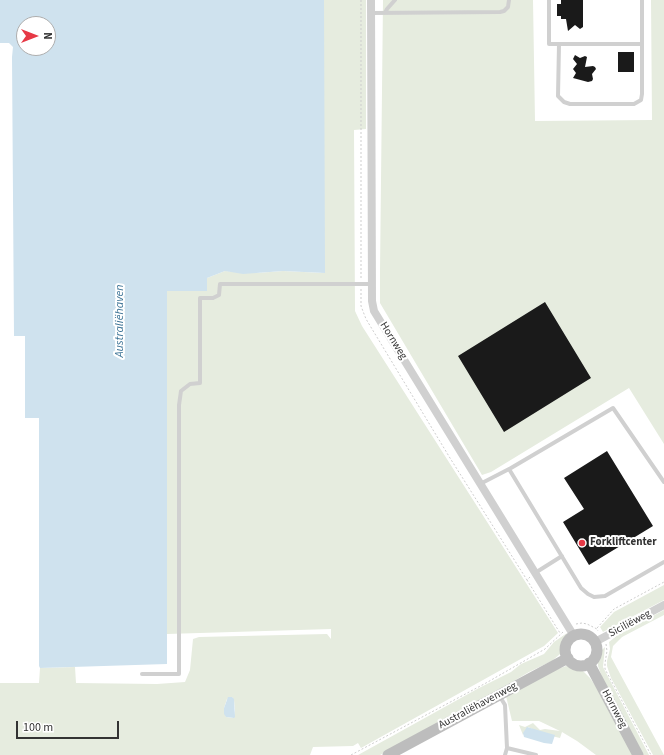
<!DOCTYPE html>
<html>
<head>
<meta charset="utf-8">
<style>
	body { margin:0 }
	#map { position:relative; width:664px; height:755px; overflow:hidden; background:#fff; font-family:"Source Sans 3",sans-serif }
	canvas { display:block }
	.north { position:absolute; left:16px; top:16px; width:40px; height:40px; box-sizing:border-box; background:#fff; border:1px solid #adadad; border-radius:50%; rotate:90deg; font-size:11px; font-weight:700; line-height:16px; text-align:center; color:#333 }
	.north::after { content:''; display:block; margin:auto; width:14px; height:18px; background:#e63946; clip-path:polygon(50% 0,100% 100%,50% 72%,0 100%) }
	.scale { position:absolute; left:16px; top:721px; width:103px; height:18px; box-sizing:border-box; border:2px solid #333; border-top:0; padding-left:5px; font-size:12px; line-height:14px; white-space:nowrap; color:#333; -webkit-text-stroke:3px #fff; paint-order:stroke }
</style>
</head>
<body>
<div id="map">
<canvas width="664" height="755"></canvas>
<div class="north">N</div>
<div class="scale">100 m</div>
</div>
<script>
const c = document.querySelector('canvas').getContext('2d');
c.lineJoin = 'round';
function paint(path, color) { c.fillStyle = color; c.fill(path, 'evenodd'); }
const poly = rows => new Path2D(rows.map(r => 'M' + r).join(''));
function trace(path, color, width, dash) { c.strokeStyle = color; c.lineWidth = width; c.lineCap = dash ? 'butt' : 'round'; c.setLineDash(dash || []); c.stroke(path); }
function write(font, color, halo, rows, align = 'center') {
  c.font = font + ' "Source Sans 3",sans-serif'; c.lineWidth = 4; c.setLineDash([]); c.textBaseline = 'middle'; c.strokeStyle = halo; c.fillStyle = color; for (const [text, x, y, turn = 0] of rows) {
    c.save(); c.translate(x, y); c.rotate((+turn || 0) * Math.PI / 180); c.textAlign = isNaN(turn) ? turn : align; if (halo) c.strokeText(text, 0, 0); c.fillText(text, 0, 0); c.restore();
  }
}
const green = poly([
	[324,0,366,0,366,129,354,130,355,311,362,326,558,633,544,646,361,748,358,743,353,746,313,747,310,755,0,755,0,683,39,683,40,668,75,667,76,683,157,684,185,682,190,670,193,639,199,637,327,634,331,639,331,629,167,634,167,291,207,291,207,278,225,271,257,273,283,271,324,273],
	[232,697,234,700,235,710,234,718,226,717,224,708,227,699],
	[383,0,533,0,535,121,652,120,651,0,664,0,664,444,629,388,491,472,482,475,380,303,380,271],
	[664,585,664,600,603,632,600,627,614,612],
	[664,610,664,615,622,637,613,646,611,657,664,755,653,755,611,678,607,666,607,661,610,649,609,642,619,634],
	[567,633,563,649,560,654,552,661,529,672,492,694,380,755,358,755,479,688,511,672,521,664,544,654,554,642],
	[605,647,603,667,649,755,643,755,605,685,598,666,598,661,601,651],
	[566,666,582,670,590,678,599,691,634,755,596,755,577,741,562,732,560,738,543,734,528,727,523,735,519,725,525,727,533,723,540,730,545,729,560,731,539,721,512,721,506,696,550,672]
]);
const water = poly([
	[0,0,324,0,325,273,283,271,243,274,225,271,207,278,207,291,167,291,167,664,40,668,39,666,39,418,25,418,25,336,14,336,12,57,13,47,9,43,0,43],
	[24,24,48,24,48,48,24,48],
	[228,697,232,697,234,699,235,717,234,718,226,717,224,714,224,708],
	[527,727,555,735,552,744,544,743,524,737,523,733]
]);
const building = poly([
	[561,0,583,0,583,27,580,29,575,25,568,31,566,19,561,19,561,16,557,16,557,4,561,4],
	[618,52,634,52,634,72,618,72],
	[575,55,580,58,585,56,587,57,585,67,593,66,595,67,596,69,592,74,593,79,592,81,588,82,573,78,576,73,573,69,577,64,573,59],
	[545,302,591,378,504,432,458,356],
	[607,451,653,526,589,565,563,522,584,509,564,478]
]);
const path = poly([
	[361,278,361,0],
	[361,289,361,306,366,319,450,458,527,580],
	[530,577,527,580,560,633],
	[576,624,582,623,587,624,597,629,598,631],
	[597,628,614,609,664,582],
	[606,644,607,651,605,663,605,669,651,755],
	[351,755,486,683,545,649,563,632]
]);
const lane = poly([
	[549,0,549,44,559,44,558,96,564,102,570,104,634,104,641,100,642,94,642,0],
	[371,13,500,12,504,11,508,7,509,0],
	[385,13,387,9,395,0],
	[559,44,642,44],
	[509,469,581,588,588,594,594,597,605,596,664,562],
	[480,484,511,468,613,408,664,482],
	[535,573,562,556],
	[142,674,179,674,179,405,181,391,190,384,200,383,200,298,213,298,219,295,220,284,372,284],
	[499,695,505,705,507,748,505,755],
	[507,748,536,755]
]);
const street = poly([
	[371,0,372,301,374,311,574,636],
	[595,642,664,605]
]);
const secondary = poly([
	'565 650a16 16 0 1 1 32 0a16 16 0 1 1-32 0Z',
	[589,663,638,755],
	[388,755,568,658]
]);
const markers = [
	[582,543,4,"#e63946"]
];
const streetNames = [
	["Hornweg",393,341,58],
	["Siciliëweg",630,624,-28],
	["Australiëhavenweg",478,706,-28],
	["Hornweg",614,709,62]
];
const poiNames = [
	["Forkliftcenter",590,543]
];
const waterNames = [
	["Australiëhaven",120,321,-90]
];
paint(green, '#e6ecdf');
paint(water, '#cfe2ee');
paint(building, '#1a1a1a');
trace(path, '#cdcdcd', 1, [2, 2]);
trace(lane, '#d0d0d0', 4);
trace(street, '#d0d0d0', 8);
trace(secondary, '#bdbdbd', 11);
for (const [x, y, r, color] of markers) { const dot = new Path2D(); dot.arc(x, y, r, 0, 2 * Math.PI); c.fillStyle = color; c.fill(dot); trace(dot, '#fff', 1.5); }
write('11px', '#333', '#fff', streetNames);
write('bold 11px', '#333', '#fff', poiNames, 'left');
write('italic 12px', '#3f7597', '#fff', waterNames);
</script>
</body>
</html>
